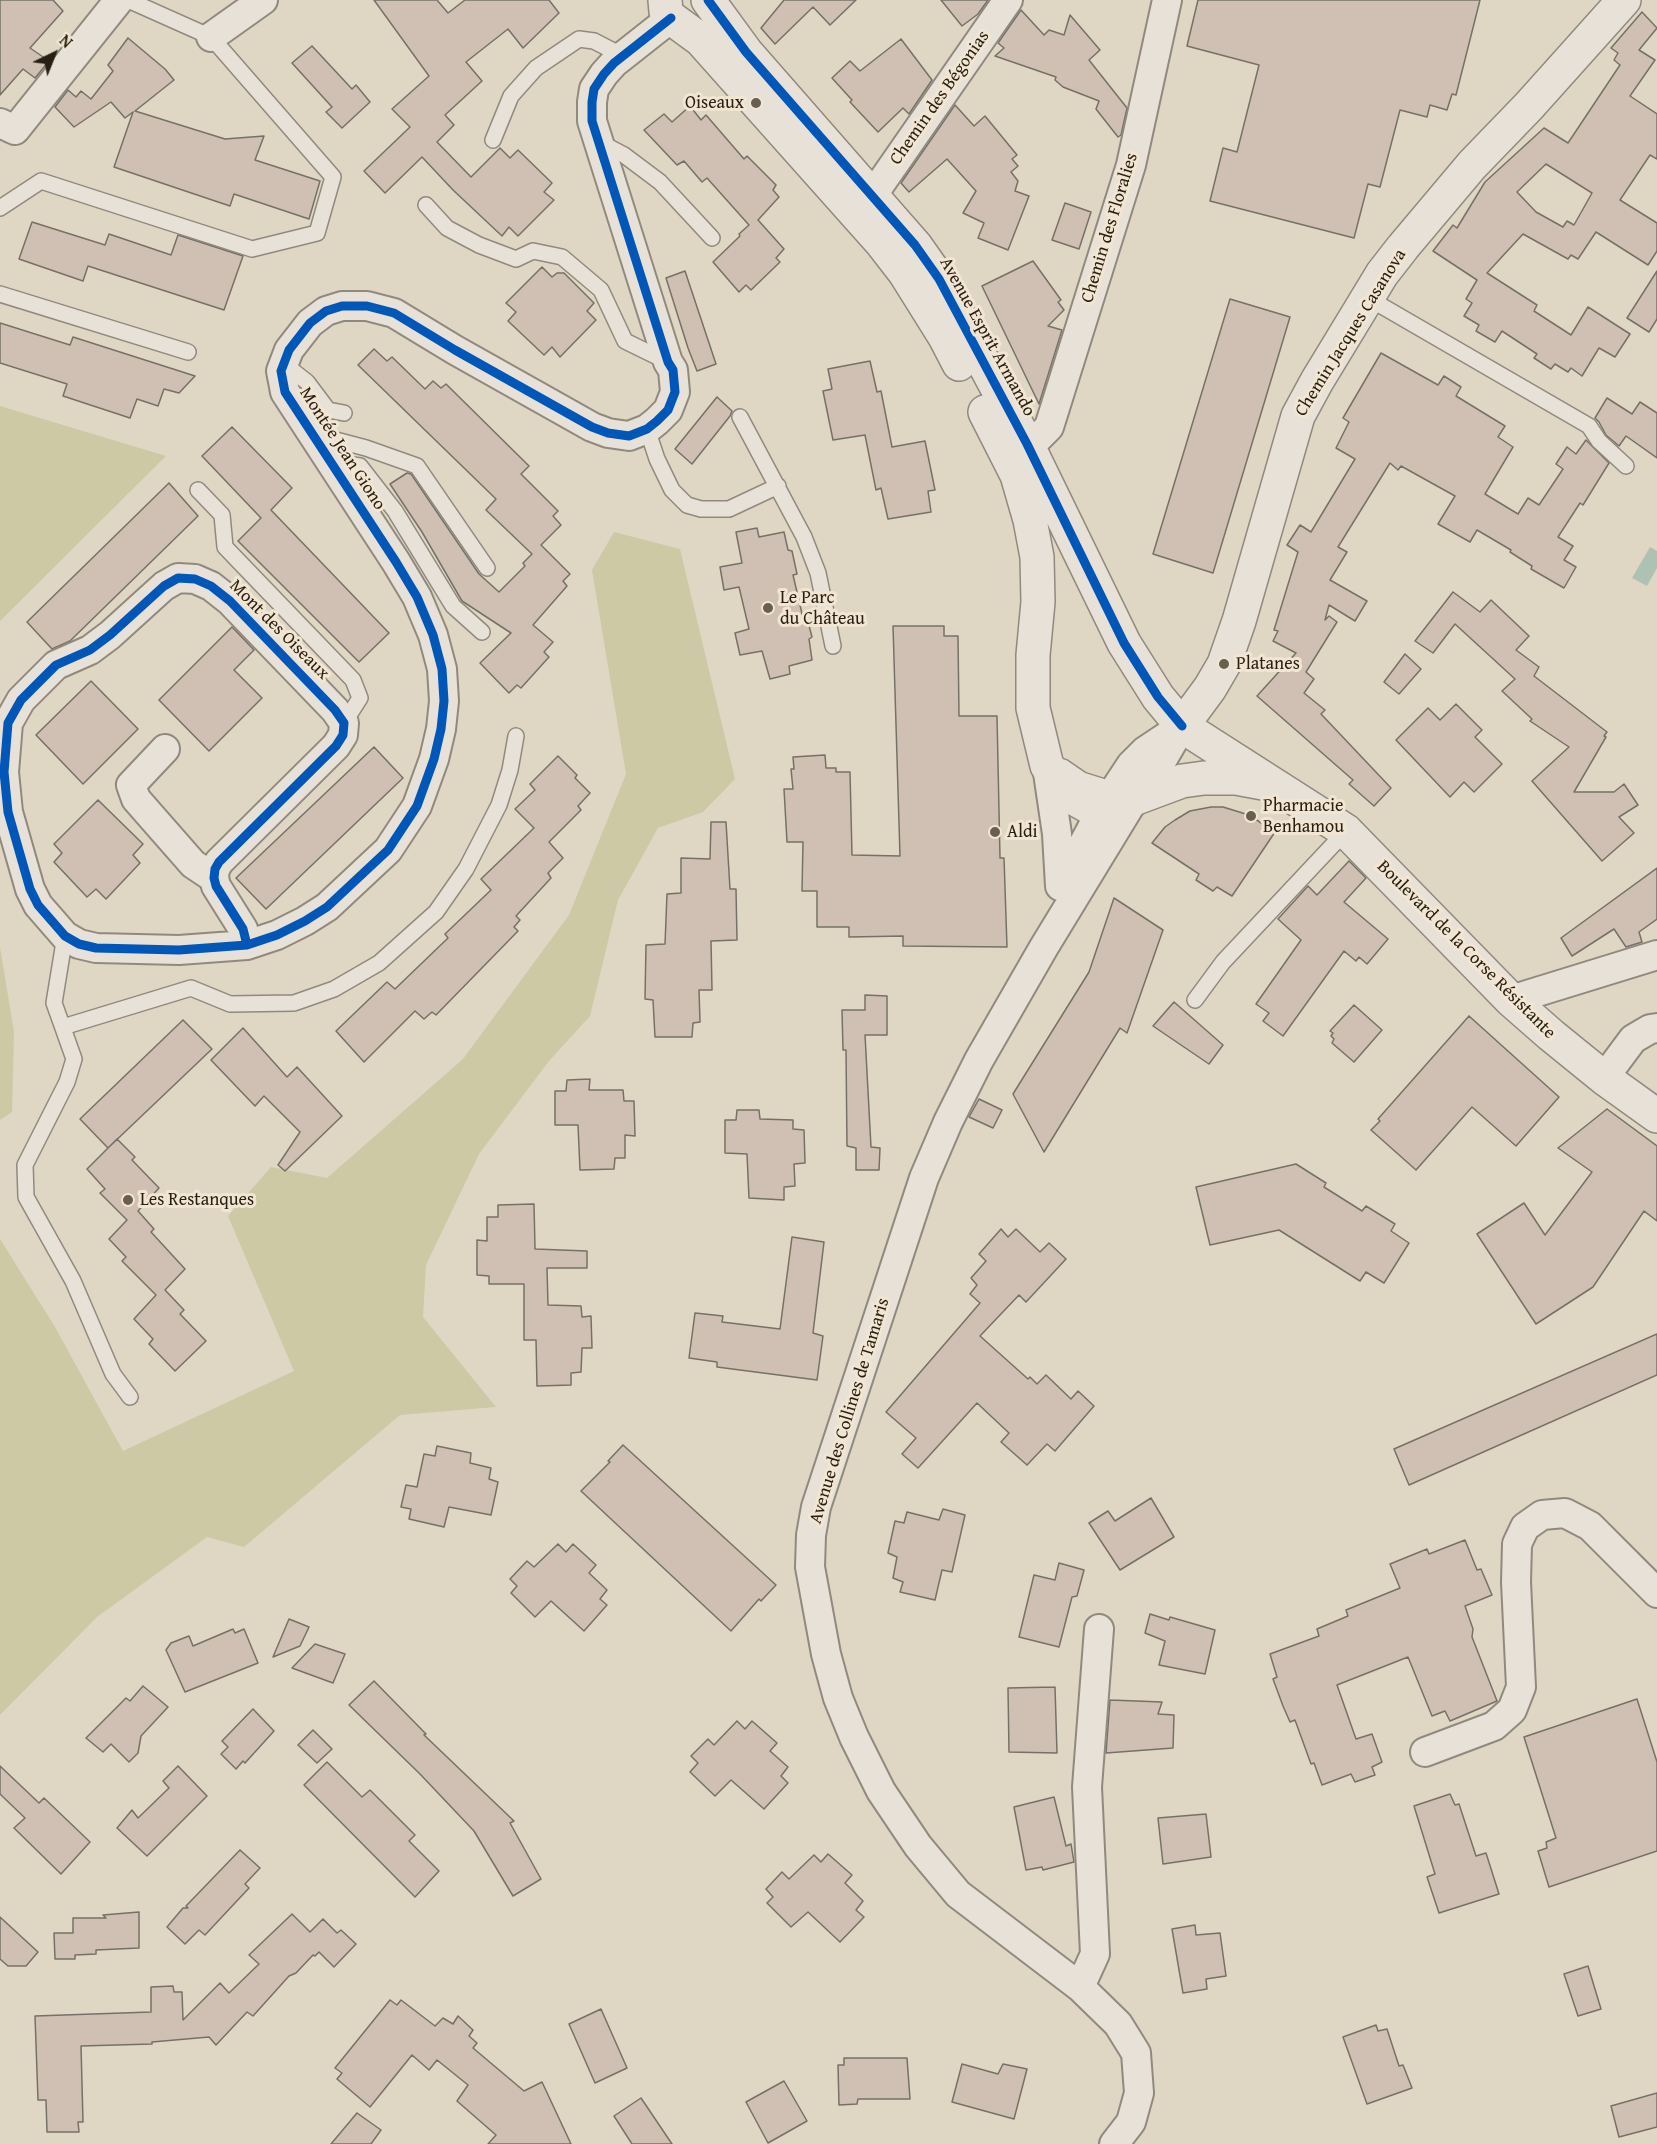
<!DOCTYPE html>
<html>
<head>
<meta charset="utf-8">
<style>
	body { margin:0 }
	#map { position:relative; width:1657px; height:2144px; overflow:hidden; background:#e0d6c4; font-family:"Gentium Book Plus",serif }
	canvas { display:block }
	.north { position:absolute; left:24px; top:24px; width:60px; height:60px; -webkit-text-stroke:4px #f2e6d2; paint-order:stroke; rotate:43deg; font-size:16px; font-weight:700; line-height:24px; text-align:center; color:#271f13 }
	.north::after { content:''; display:block; margin:auto; width:21px; height:27px; background:#271f13; clip-path:polygon(50% 0,100% 100%,50% 72%,0 100%) }
</style>
</head>
<body>
<div id="map">
<canvas width="1657" height="2144"></canvas>
<div class="north">N</div>
</div>
<script>
const c = document.querySelector('canvas').getContext('2d');
c.lineJoin = 'round';
function paint(path, color) { c.fillStyle = color; c.fill(path, 'evenodd'); }
const poly = rows => new Path2D(rows.map(r => 'M' + r).join(''));
function trace(path, color, width, dash) { c.strokeStyle = color; c.lineWidth = width; c.lineCap = dash ? 'butt' : 'round'; c.setLineDash(dash || []); c.stroke(path); }
function write(font, color, halo, rows, align = 'center') {
  c.font = font + ' "Gentium Book Plus",serif'; c.lineWidth = 6; c.setLineDash([]); c.textBaseline = 'middle'; c.strokeStyle = halo; c.fillStyle = color; for (const [text, x, y, turn = 0] of rows) {
    c.save(); c.translate(x, y); c.rotate((+turn || 0) * Math.PI / 180); c.textAlign = isNaN(turn) ? turn : align; if (halo) c.strokeText(text, 0, 0); c.fillText(text, 0, 0); c.restore();
  }
}
const green = poly([
	[0,406,166,456,0,621],
	[614,532,680,549,735,779,703,812,658,828,618,900,590,1016,549,1061,479,1154,426,1265,423,1317,496,1407,400,1415,244,1547,207,1537,97,1617,0,1715,0,1239,55,1327,123,1451,294,1371,228,1216,271,1167,327,1178,463,1059,569,915,626,774,592,570],
	[0,947,14,1032,12,1112,0,1120]
]);
const water = poly([
	[1650,547,1657,551,1657,568,1647,586,1632,578]
]);
const building = poly([
	[0,0,53,0,63,11,30,48,49,61,35,78,23,69,0,95,0,0],
	[374,0,437,0,448,13,465,0,549,0,559,13,523,48,508,29,466,62,482,81,445,115,454,125,437,142,471,177,500,148,510,158,518,150,552,183,544,192,554,200,518,236,509,227,502,236,453,190,422,157,385,193,364,171,410,127,392,109,429,76,374,0],
	[784,0,856,0,830,25,813,7,775,44,761,28,784,0],
	[941,0,988,0,978,14,962,26,941,0],
	[1198,0,1480,0,1456,95,1452,94,1447,110,1430,105,1427,117,1400,110,1380,187,1368,184,1354,238,1210,201,1223,148,1237,152,1259,65,1187,46,1198,0],
	[1021,10,1044,35,1049,30,1064,35,1070,15,1100,50,1089,60,1127,108,1121,135,1118,137,1096,109,1099,101,1063,87,1055,80,1056,77,995,56,1004,48,998,43,1021,10],
	[1642,12,1657,28,1639,50,1655,60,1630,96,1657,114,1657,159,1650,155,1620,200,1657,223,1657,251,1648,265,1596,232,1578,259,1571,255,1568,259,1523,234,1487,273,1537,305,1534,311,1571,335,1588,307,1630,334,1615,357,1599,348,1582,376,1571,368,1568,372,1555,364,1551,369,1534,358,1537,354,1502,331,1495,342,1476,331,1479,325,1464,316,1472,303,1466,299,1477,280,1433,251,1453,225,1457,228,1485,182,1544,128,1568,143,1620,65,1614,60,1618,53,1611,48,1642,12],
	[1546,164,1592,193,1574,225,1567,221,1563,227,1536,212,1517,192,1546,164],
	[128,38,165,69,174,80,135,111,225,139,264,136,255,160,320,181,309,219,234,194,230,206,114,167,133,112,125,118,111,102,74,127,55,107,68,90,76,97,81,91,91,99,113,71,108,65,128,38],
	[901,39,932,80,909,114,903,108,878,132,850,102,852,100,832,78,850,61,860,71,901,39],
	[312,46,352,89,356,85,370,102,342,128,326,112,332,107,292,63,312,46],
	[955,105,974,126,985,116,1017,155,1012,159,1018,166,1011,172,1018,181,1015,191,1029,196,1008,250,978,238,984,223,963,213,976,191,947,159,909,192,901,183,955,105],
	[690,106,701,120,706,115,744,159,747,156,776,185,773,190,779,197,758,220,784,249,776,258,780,262,751,290,746,285,739,292,713,262,740,236,739,234,749,225,707,178,702,182,684,161,677,165,644,130,664,114,672,122,690,106],
	[1065,203,1091,212,1079,249,1052,240,1065,203],
	[32,222,105,245,109,234,171,255,178,235,243,256,224,310,88,266,83,281,19,259,32,222],
	[1033,261,1061,300,1058,302,1064,310,1048,326,1062,330,1039,404,982,286,1033,261],
	[542,267,552,277,557,273,564,273,594,303,587,311,596,320,560,357,552,347,544,355,508,321,516,312,506,303,542,267],
	[685,271,716,364,697,371,688,348,666,278,685,271],
	[1657,271,1657,319,1649,332,1627,318,1657,271],
	[1230,299,1290,317,1213,573,1153,554,1230,299],
	[0,323,70,345,73,337,195,376,179,393,164,389,158,406,137,399,130,418,63,396,67,384,0,363,0,323],
	[374,349,387,361,392,357,425,389,433,381,441,388,446,384,529,466,521,474,558,511,553,516,561,525,541,545,570,574,563,581,567,586,533,625,553,642,544,652,549,657,521,688,517,685,509,693,480,663,511,633,462,601,422,532,390,484,407,473,411,474,479,574,499,592,525,566,523,563,532,554,486,510,496,499,358,365,374,349],
	[1381,353,1438,385,1444,376,1461,387,1456,396,1505,426,1498,437,1513,447,1485,494,1518,514,1528,498,1539,505,1563,469,1556,464,1567,447,1576,454,1586,440,1609,463,1583,505,1580,503,1558,537,1573,546,1564,560,1576,567,1564,588,1531,569,1532,566,1510,552,1511,550,1477,530,1470,542,1438,524,1455,496,1401,466,1398,470,1390,463,1338,547,1347,552,1330,580,1367,601,1355,621,1329,605,1325,620,1329,616,1337,622,1306,672,1314,679,1304,693,1325,710,1321,714,1391,788,1374,806,1349,784,1353,780,1257,696,1296,653,1273,641,1278,631,1274,630,1298,552,1287,545,1300,525,1311,532,1355,459,1336,448,1349,422,1343,418,1381,353],
	[870,361,877,392,881,391,892,447,925,441,935,490,928,491,931,512,888,519,881,488,876,490,865,435,833,440,823,391,832,389,828,369,870,361],
	[717,397,732,411,730,416,692,464,675,449,717,397],
	[1607,398,1632,414,1640,402,1657,413,1657,458,1626,436,1619,446,1606,435,1599,422,1595,418,1607,398],
	[232,427,292,488,271,510,389,633,359,662,238,541,261,518,202,456,232,427],
	[169,483,198,516,70,641,52,649,27,622,169,483],
	[757,528,759,537,784,532,788,550,792,551,797,574,793,575,803,618,807,618,812,637,809,639,812,660,789,666,790,674,770,679,762,651,740,655,735,633,749,629,739,587,724,590,720,567,742,563,736,532,757,528],
	[1453,592,1480,612,1491,600,1529,636,1516,650,1539,667,1534,676,1607,732,1604,736,1606,737,1574,792,1614,792,1624,784,1638,805,1619,817,1634,833,1602,861,1532,781,1569,747,1530,721,1532,719,1502,691,1515,679,1455,624,1433,653,1415,641,1453,592],
	[893,626,944,626,944,636,958,636,959,716,997,716,1000,858,1004,858,1007,947,903,946,903,936,849,937,849,927,817,927,817,891,802,891,803,842,787,842,784,789,793,789,791,769,794,769,793,757,825,755,826,768,836,768,836,772,850,772,852,855,900,856,893,626],
	[232,627,254,650,234,670,262,698,209,751,159,700,232,627],
	[1405,654,1421,669,1399,694,1384,682,1405,654],
	[91,681,138,729,83,784,36,735,91,681],
	[1456,704,1482,730,1475,737,1502,764,1474,792,1464,782,1450,797,1396,740,1428,708,1440,720,1456,704],
	[374,747,403,778,266,909,236,878,374,747],
	[558,756,577,775,575,778,590,793,578,806,581,810,549,842,563,858,548,873,551,878,516,916,520,920,514,927,518,931,436,1015,432,1012,424,1019,415,1011,364,1062,336,1031,387,982,395,989,448,938,445,934,491,890,481,879,534,828,515,809,535,790,530,784,558,756],
	[98,800,143,844,133,855,140,863,106,899,96,889,87,897,54,862,62,853,54,844,98,800],
	[1211,807,1223,807,1249,815,1275,832,1232,896,1217,887,1213,891,1196,880,1199,874,1152,843,1165,827,1175,820,1190,811,1211,807],
	[711,822,726,822,730,889,736,889,737,940,711,941,712,990,699,990,700,1022,693,1023,692,1037,655,1037,653,1000,645,999,646,945,665,944,667,894,681,893,681,858,710,859,711,822],
	[1349,861,1366,878,1344,902,1388,939,1367,964,1359,957,1356,961,1344,951,1283,1036,1263,1021,1269,1013,1256,1004,1301,940,1278,919,1308,886,1317,895,1349,861],
	[1657,868,1657,919,1639,932,1642,942,1626,947,1614,929,1572,956,1561,938,1657,868],
	[1114,898,1163,930,1127,1033,1120,1028,1044,1152,1013,1094,1089,972,1114,898],
	[865,995,887,996,887,1035,865,1035,871,1147,880,1148,879,1170,856,1170,856,1148,847,1146,846,1050,843,1050,842,1010,865,1010,865,995],
	[1174,1002,1223,1045,1209,1064,1153,1026,1174,1002],
	[1354,1005,1382,1030,1354,1062,1332,1043,1334,1039,1331,1036,1333,1033,1330,1031,1354,1005],
	[1469,1016,1559,1097,1516,1146,1472,1107,1416,1170,1371,1130,1380,1121,1378,1119,1469,1016],
	[183,1020,212,1049,108,1148,80,1119,183,1020],
	[243,1028,287,1077,297,1067,342,1116,285,1171,278,1165,300,1132,264,1096,255,1106,211,1060,243,1028],
	[590,1079,589,1090,623,1090,624,1101,634,1101,635,1136,625,1135,625,1158,615,1158,614,1169,580,1170,578,1125,555,1125,555,1091,566,1091,567,1080,590,1079],
	[979,1099,1002,1110,993,1128,969,1117,979,1099],
	[1607,1109,1657,1146,1657,1221,1644,1211,1593,1287,1536,1324,1477,1234,1524,1203,1545,1235,1592,1172,1558,1148,1607,1109],
	[737,1110,759,1110,760,1119,793,1120,793,1129,804,1130,805,1163,794,1164,795,1186,784,1187,784,1200,749,1198,747,1154,725,1153,725,1120,736,1120,737,1110],
	[117,1139,135,1157,132,1160,159,1188,138,1211,154,1229,151,1232,185,1269,165,1290,184,1310,180,1314,206,1341,175,1371,149,1344,153,1339,134,1319,156,1295,122,1261,126,1257,109,1239,127,1220,100,1193,105,1189,87,1169,117,1139],
	[1296,1164,1326,1183,1324,1187,1362,1211,1366,1206,1395,1224,1391,1231,1409,1243,1384,1283,1366,1272,1360,1281,1279,1230,1210,1245,1196,1187,1296,1164],
	[534,1204,535,1249,587,1251,587,1268,547,1268,548,1305,581,1306,582,1317,591,1316,592,1348,582,1348,581,1372,571,1373,571,1385,537,1386,536,1340,524,1340,524,1284,489,1284,489,1276,477,1275,477,1240,487,1241,487,1217,498,1217,498,1205,534,1204],
	[1001,1229,1008,1237,1016,1229,1040,1252,1049,1243,1066,1259,1026,1302,1019,1295,980,1336,1028,1379,1030,1377,1037,1384,1046,1375,1071,1399,1078,1391,1094,1406,1055,1451,1047,1444,1027,1465,1001,1442,1009,1433,977,1403,918,1468,902,1454,916,1438,886,1412,980,1303,970,1294,977,1285,971,1278,986,1261,979,1254,1001,1229],
	[792,1237,824,1242,813,1333,823,1336,817,1380,717,1367,717,1362,689,1358,695,1313,723,1316,722,1322,780,1329,792,1237],
	[1657,1334,1657,1375,1409,1485,1394,1449,1657,1334],
	[623,1445,776,1585,761,1601,759,1599,731,1631,581,1491,610,1462,608,1461,623,1445],
	[437,1446,471,1453,470,1463,491,1468,489,1479,498,1482,491,1515,449,1507,444,1527,409,1519,411,1509,401,1507,406,1485,417,1487,424,1454,435,1456,437,1446],
	[1151,1498,1174,1537,1120,1570,1089,1523,1108,1511,1115,1521,1151,1498],
	[943,1509,965,1515,952,1572,942,1570,935,1600,900,1592,903,1582,893,1578,897,1557,888,1553,895,1521,904,1523,907,1512,939,1520,943,1509],
	[1465,1540,1477,1570,1481,1569,1492,1595,1465,1606,1473,1629,1472,1637,1497,1701,1450,1721,1445,1711,1432,1716,1408,1657,1337,1685,1356,1739,1372,1734,1382,1762,1372,1767,1375,1775,1355,1782,1351,1774,1322,1785,1314,1763,1311,1764,1295,1720,1290,1722,1283,1706,1273,1679,1277,1677,1270,1654,1319,1636,1317,1629,1348,1616,1346,1610,1400,1588,1390,1564,1427,1549,1429,1554,1465,1540],
	[558,1544,566,1552,573,1544,596,1565,589,1573,607,1590,600,1599,607,1605,584,1631,551,1601,535,1617,511,1593,517,1586,510,1579,527,1561,534,1567,558,1544],
	[1059,1563,1084,1570,1077,1596,1072,1597,1059,1647,1019,1637,1034,1575,1055,1580,1059,1563],
	[1150,1614,1169,1620,1170,1617,1215,1630,1205,1674,1159,1665,1165,1641,1145,1633,1150,1614],
	[289,1619,309,1627,300,1646,273,1657,289,1619],
	[233,1629,235,1633,244,1629,258,1663,185,1692,166,1650,171,1643,189,1636,193,1646,233,1629],
	[315,1644,345,1654,333,1683,292,1668,315,1644],
	[374,1681,426,1734,424,1735,514,1821,510,1823,541,1879,513,1896,474,1831,420,1774,349,1705,374,1681],
	[143,1686,168,1707,141,1736,138,1753,129,1762,111,1744,103,1752,86,1738,126,1698,130,1701,143,1686],
	[1055,1687,1057,1753,1009,1752,1008,1688,1055,1687],
	[1637,1699,1657,1762,1657,1851,1549,1887,1538,1851,1547,1848,1546,1842,1556,1838,1524,1737,1637,1699],
	[1110,1700,1162,1702,1158,1714,1174,1715,1173,1748,1106,1753,1110,1700],
	[253,1709,274,1731,245,1763,243,1761,236,1769,221,1754,228,1747,222,1741,253,1709],
	[737,1721,745,1729,752,1721,777,1743,770,1751,788,1767,781,1776,788,1783,764,1809,731,1780,715,1796,690,1772,698,1763,691,1756,708,1739,714,1745,737,1721],
	[313,1730,332,1749,317,1763,298,1745,313,1730],
	[327,1762,362,1797,370,1790,415,1835,409,1841,439,1871,415,1897,304,1785,327,1762],
	[0,1766,39,1803,44,1798,90,1842,61,1874,14,1828,25,1818,0,1794,0,1766],
	[178,1766,207,1796,147,1856,117,1828,132,1810,138,1818,169,1788,163,1781,178,1766],
	[1450,1794,1455,1805,1459,1804,1476,1856,1486,1853,1499,1894,1439,1913,1427,1877,1435,1874,1414,1806,1450,1794],
	[1054,1797,1066,1846,1071,1844,1074,1862,1043,1870,1042,1867,1026,1870,1014,1807,1054,1797],
	[1206,1814,1211,1857,1163,1864,1158,1818,1206,1814],
	[240,1850,260,1868,245,1884,249,1888,205,1935,199,1930,185,1944,167,1927,183,1908,188,1908,186,1906,240,1850],
	[828,1854,852,1875,845,1883,863,1901,856,1910,864,1917,840,1942,808,1912,791,1927,767,1903,773,1897,766,1889,782,1872,789,1879,814,1855,821,1862,828,1854],
	[139,1912,139,1948,96,1950,96,1954,75,1955,75,1959,55,1959,54,1933,73,1933,73,1918,106,1918,103,1915,139,1912],
	[292,1914,310,1932,323,1919,337,1933,341,1930,356,1944,334,1967,319,1952,315,1956,313,1955,296,1973,289,1976,253,2016,247,2012,216,2045,209,2037,152,2042,152,2044,81,2046,83,2122,78,2122,79,2132,47,2132,46,2100,38,2100,35,2016,151,2012,151,1987,173,1986,174,1992,182,1992,183,2020,220,1983,229,1993,259,1964,249,1955,292,1914],
	[0,1917,38,1952,26,1966,8,1966,0,1959,0,1917],
	[1195,1925,1196,1935,1220,1933,1226,1976,1206,1979,1207,1989,1183,1993,1172,1929,1195,1925],
	[1588,1966,1601,2009,1578,2016,1564,1974,1588,1966],
	[390,2000,397,2005,401,2000,435,2026,443,2018,453,2024,458,2016,473,2030,469,2036,477,2043,473,2048,524,2091,542,2082,571,2144,488,2144,496,2135,457,2101,468,2085,437,2060,429,2070,412,2055,370,2107,337,2079,342,2073,335,2068,390,2000],
	[601,2009,627,2068,595,2083,569,2024,601,2009],
	[1376,2025,1378,2031,1387,2029,1399,2066,1403,2065,1412,2088,1367,2104,1343,2037,1376,2025],
	[844,2058,907,2058,910,2099,858,2099,857,2104,839,2105,838,2065,844,2065,844,2058],
	[962,2064,998,2074,1003,2064,1027,2069,1014,2119,952,2102,962,2064],
	[784,2081,807,2121,768,2143,746,2102,784,2081],
	[1657,2093,1657,2127,1619,2137,1611,2106,1657,2093],
	[641,2098,672,2144,632,2144,614,2116,641,2098],
	[357,2113,381,2130,371,2144,331,2144,357,2113]
]);
const service = poly([
	[493,140,511,96,536,68,579,39,594,41,623,56],
	[599,142,624,155,660,182,712,238],
	[426,205,447,228,479,245,516,259,533,251,562,257,601,290,625,341,668,362],
	[0,208,41,181,252,249,317,233,333,177,211,37,128,0],
	[0,294,188,352],
	[1368,298,1589,426,1599,441,1626,466],
	[284,364,307,382,328,410,344,413],
	[740,417,804,537,818,573,833,646],
	[647,429,657,459,672,490,687,505,701,509,729,509,778,486],
	[313,434,366,448,417,466,487,568],
	[331,462,360,466,395,511,453,606,482,632],
	[198,490,222,515,225,547,353,680,360,698,344,723],
	[1063,767,1082,780,1117,791],
	[65,936,54,1003,74,1059,67,1082,25,1165,26,1197,73,1281,113,1374,130,1397],
	[1195,1000,1223,962,1346,831],
	[63,1027,191,988,230,1004,294,1003,334,989,379,963,436,912,466,869,499,805,510,770,516,736]
]);
const minor = poly([
	[211,37,263,0],
	[0,123,15,130,119,0],
	[872,196,1008,0],
	[1027,444,1038,438,1049,427,1131,165,1167,0],
	[165,749,131,785,136,799,193,864,214,878],
	[1047,766,1057,834,1060,886],
	[1061,886,1102,809,1131,765,1145,751,1178,729],
	[247,945,243,929,216,886,214,878,215,869,219,862,336,746,343,735,344,723,335,710,230,601,211,586,195,579,178,578,164,586,110,635,90,650,56,665,21,700,8,723,4,772,8,812,30,889,38,905,65,936,79,944,96,948,179,950,247,945,277,935,305,921,327,907,388,850,417,806,434,759,441,729,444,701,442,669,433,635,417,597,396,562,285,392,281,371,289,350,310,323,326,311,342,306,367,306,394,313,455,350,592,427,608,433,629,436,647,429,657,421,668,410,675,392,673,370,668,362,592,121,592,102,594,89,604,74,614,63,671,18],
	[1511,1000,1657,955],
	[1604,1078,1633,1039,1650,1029,1657,1028],
	[1425,1752,1494,1726,1512,1710,1521,1687,1516,1582,1517,1544,1525,1527,1542,1515,1565,1513,1590,1526,1657,1593],
	[1080,1987,1095,1954,1087,1787,1099,1629],
	[1114,2144,1131,2122,1139,2093,1136,2053,1118,2024,1080,1987,958,1894,918,1846,881,1791,854,1737,838,1698,826,1654,810,1567,811,1535,816,1507,924,1178,948,1122,979,1060,1044,947,1133,801,1161,762,1182,726]
]);
const tertiary = poly([
	[665,0,666,12,671,18,701,40,881,242,905,273,945,337,959,364],
	[708,0,746,52,915,245,939,279,1027,444,1124,643,1158,697,1182,726,1346,831,1511,1000,1551,1035,1604,1078,1657,1116],
	[985,412,1017,475,1030,520,1037,557,1038,602,1033,655,1033,708,1047,766,1077,800,1093,809,1115,806,1182,781,1204,778,1236,778,1263,783],
	[1182,726,1210,688,1224,664,1239,621,1298,416,1317,381,1382,274,1403,247,1472,165,1529,106,1624,0]
]);
const cycleway = poly([
	[708,0,746,52,915,245,939,279,1027,444,1124,643,1158,697,1182,726],
	[247,945,243,929,216,886,214,878,215,869,219,862,336,746,343,735,344,723,335,710,230,601,211,586,195,579,178,578,164,586,110,635,90,650,56,665,21,700,8,723,4,772,8,812,30,889,38,905,65,936,79,944,96,948,179,950,247,945,277,935,305,921,327,907,388,850,417,806,434,759,441,729,444,701,442,669,433,635,417,597,396,562,285,392,281,371,289,350,310,323,326,311,342,306,367,306,394,313,455,350,592,427,608,433,629,436,647,429,657,421,668,410,675,392,673,370,668,362,592,121,592,102,594,89,604,74,614,63,671,18]
]);
const markers = [
	[756,103,6,"#685f51"],
	[768,608,6,"#685f51"],
	[1224,664,6,"#685f51"],
	[1251,816,6,"#685f51"],
	[995,832,6,"#685f51"],
	[128,1200,6,"#685f51"]
];
const streetNames = [
	["Chemin des Bégonias",940,98,-55],
	["Chemin des Floralies",1110,228,-73],
	["Chemin Jacques Casanova",1351,333,-58],
	["Avenue Esprit Armando",987,337,61],
	["Montée Jean Giono",342,449,57],
	["Mont des Oiseaux",279,630,45],
	["Boulevard de la Corse Résistante",1466,950,45],
	["Avenue des Collines de Tamaris",850,1411,-73]
];
const poiNames = [
	["Oiseaux",744,103,"right"],
	["Le Parc",780,598],
	["du Château",780,619],
	["Platanes",1236,664],
	["Pharmacie",1263,806],
	["Benhamou",1263,827],
	["Aldi",1007,832],
	["Les Restanques",140,1200]
];
paint(green, '#cdc9a5');
paint(water, '#aec2b4');
paint(building, '#d0c0b4');
trace(building, '#767166', 1.5);
trace(service, '#908a7e', 18);
trace(minor, '#908a7e', 32);
trace(tertiary, '#908a7e', 36);
trace(service, '#e7e1d8', 15);
trace(minor, '#e7e1d8', 28);
trace(tertiary, '#e7e1d8', 33);
trace(cycleway, '#0057b8', 9);
for (const [x, y, r, color] of markers) { const dot = new Path2D(); dot.arc(x, y, r, 0, 2 * Math.PI); c.fillStyle = color; c.fill(dot); trace(dot, '#f2e6d2', 2); }
write('18px', '#271f13', '#f2e6d2', streetNames);
write('18px', '#271f13', '#f2e6d2', poiNames, 'left');
</script>
</body>
</html>
